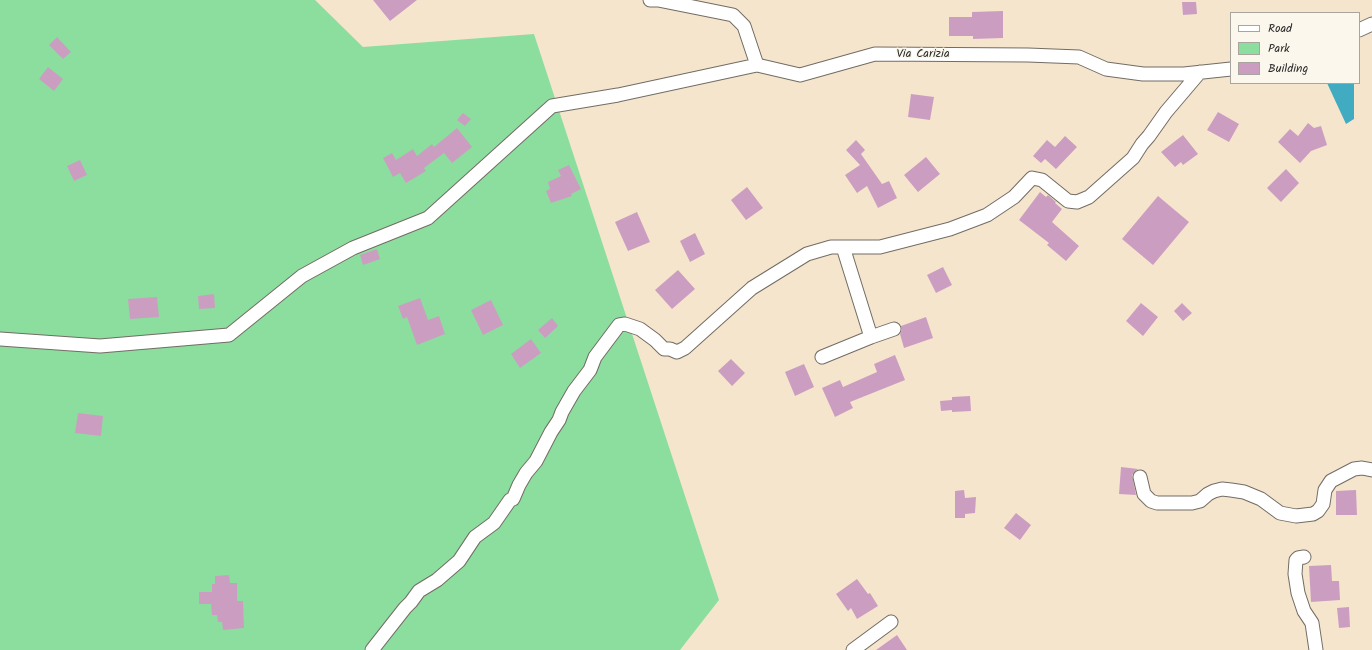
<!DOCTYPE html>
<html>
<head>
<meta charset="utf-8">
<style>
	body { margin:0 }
	#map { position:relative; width:1372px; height:650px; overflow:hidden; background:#f5e5cd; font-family:Kalam,sans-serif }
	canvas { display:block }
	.legend { position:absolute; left:1230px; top:12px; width:130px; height:72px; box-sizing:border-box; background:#fbf7ec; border:1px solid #a8a59f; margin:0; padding:5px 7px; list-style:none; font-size:12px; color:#2b2b2b }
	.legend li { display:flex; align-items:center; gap:8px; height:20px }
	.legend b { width:20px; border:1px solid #a8a59f }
</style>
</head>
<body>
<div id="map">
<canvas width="1372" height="650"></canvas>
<ul class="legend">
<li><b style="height:5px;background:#fff"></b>Road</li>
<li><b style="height:11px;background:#8cde9f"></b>Park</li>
<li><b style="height:11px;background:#cb9ec1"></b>Building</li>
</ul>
</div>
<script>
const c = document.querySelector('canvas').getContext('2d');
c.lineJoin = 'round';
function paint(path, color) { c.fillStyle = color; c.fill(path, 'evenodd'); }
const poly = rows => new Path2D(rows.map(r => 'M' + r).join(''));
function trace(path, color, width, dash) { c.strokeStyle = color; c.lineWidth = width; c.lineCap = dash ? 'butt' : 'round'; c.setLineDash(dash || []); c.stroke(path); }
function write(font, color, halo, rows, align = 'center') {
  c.font = font + ' Kalam,sans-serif'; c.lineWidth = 3; c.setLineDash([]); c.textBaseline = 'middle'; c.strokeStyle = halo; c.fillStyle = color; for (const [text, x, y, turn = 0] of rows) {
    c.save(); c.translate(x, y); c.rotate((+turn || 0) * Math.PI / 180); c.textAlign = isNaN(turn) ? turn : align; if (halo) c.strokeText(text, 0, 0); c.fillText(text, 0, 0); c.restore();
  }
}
const green = poly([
	[0,0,315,0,363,47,534,34,719,600,680,650,0,650]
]);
const water = poly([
	[1327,83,1354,83,1354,119,1346,124]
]);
const building = poly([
	[373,0,417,0,390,21],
	[1182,2,1196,2,1197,14,1183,15],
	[1003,11,1003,38,973,39,973,36,949,36,949,17,972,17,972,12],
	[57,37,71,52,63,59,49,45],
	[48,67,63,79,54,91,39,79],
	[911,94,934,97,930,120,908,117],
	[1218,112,1239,124,1229,142,1207,130],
	[463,113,471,119,465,126,457,120],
	[1308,123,1314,128,1321,126,1327,145,1311,151,1300,163,1278,142,1290,129,1298,136],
	[457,128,472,147,452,163,444,153,424,168,426,171,406,183,400,173,393,177,383,158,392,153,396,160,413,149,417,156,432,144,434,147],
	[1183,135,1198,154,1183,165,1181,162,1175,167,1161,152],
	[1065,136,1077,147,1056,169,1045,159,1041,163,1033,156,1047,140,1055,147],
	[856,140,865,150,861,154,882,184,889,181,897,198,878,208,867,186,857,193,845,175,860,165,846,150],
	[926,157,940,174,918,192,904,175],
	[80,160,87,175,74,181,67,166],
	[569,165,581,189,571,194,572,196,551,203,546,191,550,189,548,182,561,176,558,170],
	[1286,169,1299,183,1281,202,1267,188],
	[747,187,763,208,746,220,731,200],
	[1040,192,1046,197,1048,195,1056,202,1055,203,1062,209,1052,222,1079,246,1066,261,1047,245,1049,243,1019,220],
	[1158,196,1189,222,1153,265,1122,239],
	[637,212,650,242,628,251,615,222],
	[695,233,705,254,690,262,680,241],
	[377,249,380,259,363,265,360,255],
	[943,267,952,285,936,293,927,275],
	[678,270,695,289,672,309,655,290],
	[214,294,215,308,199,309,198,296],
	[157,297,159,317,130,319,128,299],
	[420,298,428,320,439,316,445,334,417,345,407,317,403,319,398,306],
	[491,300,503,325,483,335,471,310],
	[1141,303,1158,317,1143,336,1126,321],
	[1182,303,1192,313,1183,321,1174,311],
	[926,317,933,338,904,348,900,334,902,330,901,326],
	[552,318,558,326,545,338,538,330],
	[531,339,541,353,520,368,511,354],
	[895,355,905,380,850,402,853,408,835,417,822,388,840,380,843,387,877,372,874,364],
	[731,359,745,373,732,386,718,371],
	[804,364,814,387,795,396,785,372],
	[970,396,971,411,952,412,952,410,941,411,940,401,952,400,952,397],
	[78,413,103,416,101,436,75,433],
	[1121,467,1138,469,1132,475,1136,495,1119,494],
	[964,490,965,498,976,497,975,513,965,514,965,518,955,518,955,491],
	[1356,490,1357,515,1336,515,1336,491],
	[1016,513,1031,525,1020,540,1004,528],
	[1331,565,1332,581,1339,581,1340,600,1311,602,1309,566],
	[229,575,230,583,237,583,237,601,243,601,244,628,223,630,222,622,218,622,217,615,212,615,211,604,199,604,199,592,212,592,212,584,215,584,215,576],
	[857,579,868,594,870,593,878,606,857,619,851,608,848,611,836,594],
	[1349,607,1350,627,1339,628,1337,608],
	[897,635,907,650,876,650]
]);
const street = poly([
	[650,0,658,0,733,15,744,26,757,65,800,75,875,54,1028,55,1079,57,1106,69,1143,74,1184,74,1231,69],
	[1359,30,1372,24],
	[871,337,894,329],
	[0,339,100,346,229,335,302,276,353,248,428,218,552,106,618,95,757,65],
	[822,357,871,337,843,247],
	[1140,477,1144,494,1151,501,1157,503,1192,503,1200,501,1208,494,1214,491,1222,489,1231,490,1244,492,1261,499,1280,513,1296,516,1313,514,1318,511,1323,504,1325,490,1331,481,1354,469,1362,468,1372,470],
	[1304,557,1298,558,1296,560,1295,574,1298,593,1304,611,1312,623,1316,650],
	[372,650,405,608,411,602,419,591,437,580,459,561,475,537,494,523,510,500,513,499,519,485,526,473,536,461,551,432,559,420,562,412,574,391,590,370,595,357,619,325,625,324,640,329,655,340,664,349,670,349,677,352,685,348,752,288,807,254,831,247,880,247,950,229,987,215,1014,197,1032,178,1042,180,1068,201,1077,202,1089,197,1133,158,1142,144,1149,136,1166,112,1200,72],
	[853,650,891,622]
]);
const streetNames = [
	["Via Carizia",923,55]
];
paint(green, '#8cde9f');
paint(water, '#41acc1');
paint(building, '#cb9ec1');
trace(street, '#726c64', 15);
trace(street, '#fff', 13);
write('12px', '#2b2b2b', '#fbf7ec', streetNames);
</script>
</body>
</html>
